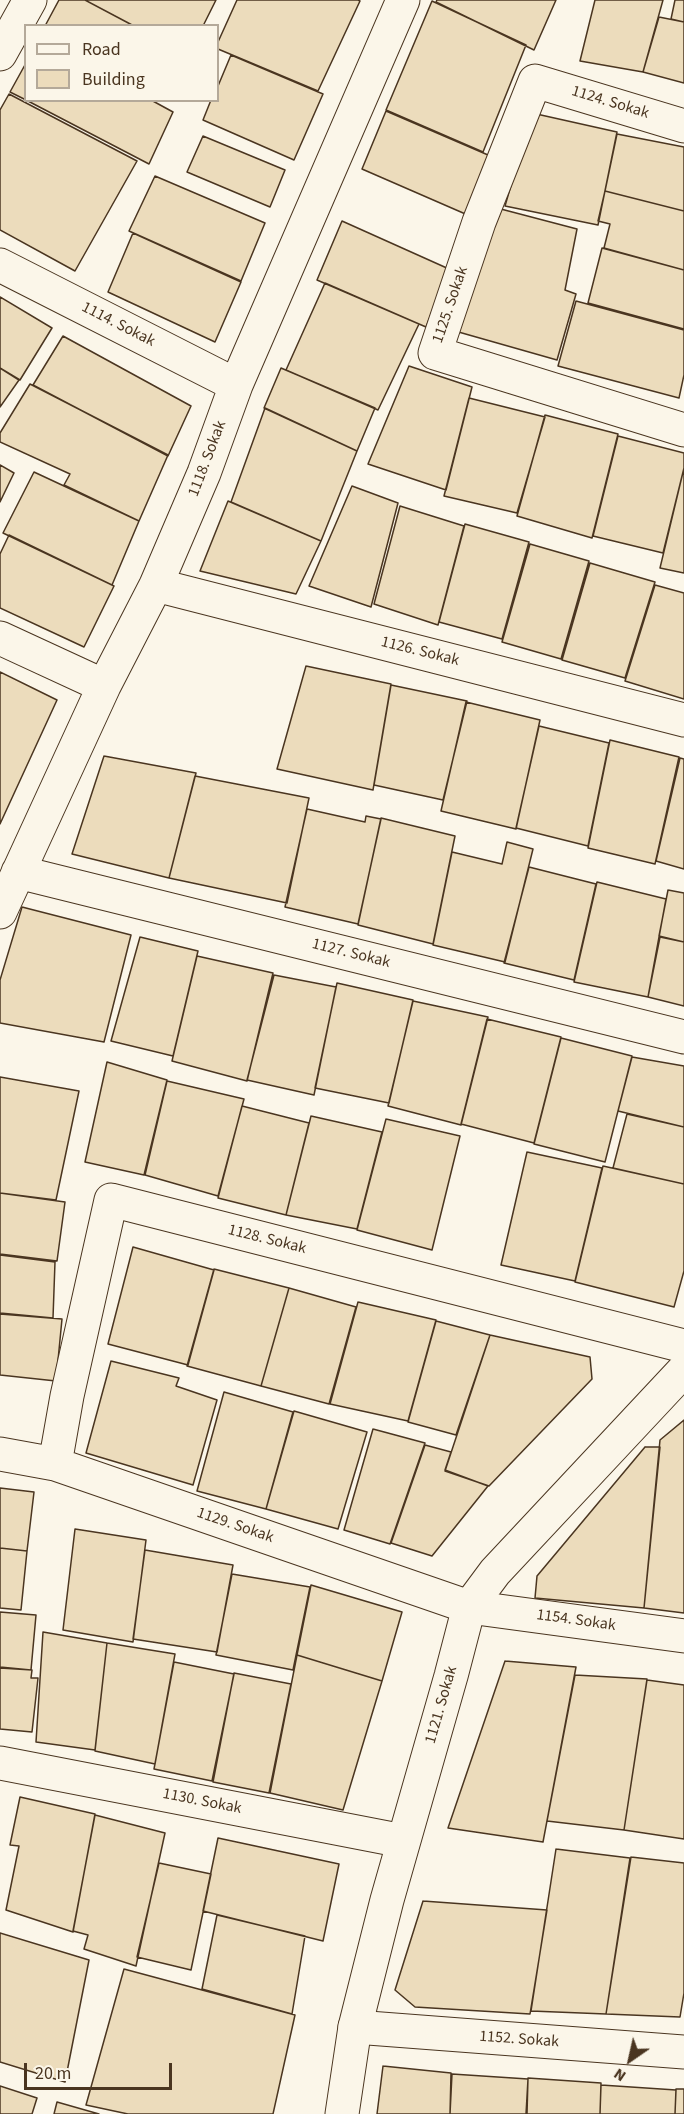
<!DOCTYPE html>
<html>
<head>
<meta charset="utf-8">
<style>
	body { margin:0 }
	#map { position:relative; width:684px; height:2114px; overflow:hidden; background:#fbf6e9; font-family:"Source Sans 3",sans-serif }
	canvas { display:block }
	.legend { position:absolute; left:24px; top:24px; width:195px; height:78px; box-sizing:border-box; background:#fbf6e9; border:2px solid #b4a999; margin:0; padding:8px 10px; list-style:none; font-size:18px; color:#4a3520 }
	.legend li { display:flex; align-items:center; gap:12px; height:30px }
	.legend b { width:30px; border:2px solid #b4a999 }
	.north { position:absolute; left:600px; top:2030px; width:60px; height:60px; -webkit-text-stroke:4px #fbf6e9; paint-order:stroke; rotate:214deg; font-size:16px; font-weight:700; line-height:24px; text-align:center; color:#4a3520 }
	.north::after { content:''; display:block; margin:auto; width:21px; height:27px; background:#4a3520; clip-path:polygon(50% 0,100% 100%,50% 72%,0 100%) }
	.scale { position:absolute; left:24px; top:2063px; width:148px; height:27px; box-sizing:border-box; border:3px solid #4a3520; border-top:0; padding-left:8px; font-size:18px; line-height:21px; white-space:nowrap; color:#4a3520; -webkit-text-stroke:4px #fbf6e9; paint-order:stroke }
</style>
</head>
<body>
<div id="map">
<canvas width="684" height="2114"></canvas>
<ul class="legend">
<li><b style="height:8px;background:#fbf6e9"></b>Road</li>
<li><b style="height:16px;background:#ecdcbc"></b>Building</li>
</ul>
<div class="north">N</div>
<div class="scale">20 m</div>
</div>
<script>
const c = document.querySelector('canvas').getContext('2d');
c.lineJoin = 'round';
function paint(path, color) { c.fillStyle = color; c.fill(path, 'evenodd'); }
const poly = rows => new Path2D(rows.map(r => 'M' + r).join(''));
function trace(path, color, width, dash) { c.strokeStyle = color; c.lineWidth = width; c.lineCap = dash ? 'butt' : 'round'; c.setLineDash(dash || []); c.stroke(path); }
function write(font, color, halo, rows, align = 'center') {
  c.font = font + ' "Source Sans 3",sans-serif'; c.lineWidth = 4.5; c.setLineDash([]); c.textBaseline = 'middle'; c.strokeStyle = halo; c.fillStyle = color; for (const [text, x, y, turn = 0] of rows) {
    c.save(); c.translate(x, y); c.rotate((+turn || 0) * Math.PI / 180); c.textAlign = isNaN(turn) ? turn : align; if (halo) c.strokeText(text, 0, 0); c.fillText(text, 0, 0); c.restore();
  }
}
const building = poly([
	[59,0,85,0,134,26,45,26,59,0],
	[85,0,216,0,203,26,134,26,85,0],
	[237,0,358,0,360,1,318,91,218,49,218,42,237,0],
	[437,0,556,0,534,50,436,2,437,0],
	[595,0,663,0,643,72,580,61,595,0],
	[675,0,684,0,684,22,671,19,675,0],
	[432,1,526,45,483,152,386,110,432,1],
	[659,17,684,22,684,83,643,72,659,17],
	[231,55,323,94,294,160,203,120,211,100,218,100,218,86,231,55],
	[26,63,26,100,10,92,26,63],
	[9,94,137,161,75,271,0,230,0,110,9,94],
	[26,100,151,100,173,112,149,164,26,100],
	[386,111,495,158,470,216,362,169,386,111],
	[532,113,617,132,598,225,505,206,532,113],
	[617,134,684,147,684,211,605,191,617,134],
	[203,136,285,170,270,207,187,172,203,136],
	[155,176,265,223,241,281,129,231,155,176],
	[605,191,684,211,684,270,604,248,610,224,598,221,605,191],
	[497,208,577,229,565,290,576,294,557,360,455,331,497,208],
	[342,221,449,269,426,327,317,280,342,221],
	[133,233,241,282,215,342,108,292,133,233],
	[602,248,684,270,684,329,588,303,602,248],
	[325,283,419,324,378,410,286,370,325,283],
	[0,297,52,328,20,380,0,368,0,297],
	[576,301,684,330,684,375,679,398,558,366,576,301],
	[63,336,191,406,168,456,33,385,63,336],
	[409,366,472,387,446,490,368,464,409,366],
	[0,368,19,380,0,407,0,368],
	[281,368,375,408,357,451,264,408,281,368],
	[30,384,168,455,139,521,64,485,70,474,0,442,0,433,30,384],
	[469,398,545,417,517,513,444,496,469,398],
	[265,408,357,451,321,541,231,502,265,408],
	[545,415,618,434,592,538,517,516,545,415],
	[618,436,684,453,684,468,663,553,593,536,618,436],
	[0,465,14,473,0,502,0,465],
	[684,468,684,573,660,568,684,468],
	[34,472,139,521,112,585,3,533,34,472],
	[352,486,398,503,371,607,309,586,352,486],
	[228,501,321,541,296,594,200,571,228,501],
	[400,506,464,526,438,625,374,604,400,506],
	[465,524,529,542,502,639,439,622,465,524],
	[9,535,114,586,84,647,0,608,0,554,9,535],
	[530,544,589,561,561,659,502,642,530,544],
	[590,563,655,582,625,678,562,660,590,563],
	[655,585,684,593,684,699,625,681,655,585],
	[306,666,391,684,373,790,277,769,306,666],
	[0,672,57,700,0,824,0,672],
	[391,685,467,701,443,800,374,785,391,685],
	[466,702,540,720,516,829,441,811,466,702],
	[539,726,609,743,588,846,516,828,539,726],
	[610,740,679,757,655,864,588,848,610,740],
	[104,756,196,773,169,878,72,854,104,756],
	[680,758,684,759,684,869,656,861,680,758],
	[195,776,309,798,287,903,169,878,195,776],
	[307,809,365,822,366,816,381,819,358,924,285,907,307,809],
	[381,818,455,836,433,944,358,925,381,818],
	[507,842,533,849,505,962,433,945,452,852,502,864,507,842],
	[529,867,596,884,574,980,504,963,529,867],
	[597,882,666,899,648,997,574,982,597,882],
	[668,890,684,893,684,942,659,936,668,890],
	[22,907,131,935,104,1042,0,1023,0,980,22,907],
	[140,937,198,951,173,1056,111,1041,140,937],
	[660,937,684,942,684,1006,648,997,660,937],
	[197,956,273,973,247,1081,172,1061,197,956],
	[274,975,336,987,314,1095,247,1080,274,975],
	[337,983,413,1000,389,1103,315,1088,337,983],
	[413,1001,488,1017,461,1125,388,1106,413,1001],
	[487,1019,561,1037,534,1143,461,1124,487,1019],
	[561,1038,632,1056,605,1162,534,1144,561,1038],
	[632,1057,684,1066,684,1127,618,1111,632,1057],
	[107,1062,167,1080,144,1175,85,1162,107,1062],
	[0,1077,79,1091,56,1200,0,1193,0,1077],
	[167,1081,244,1099,218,1196,145,1175,167,1081],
	[242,1106,309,1123,286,1215,218,1198,242,1106],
	[627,1114,684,1127,684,1184,613,1168,627,1114],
	[311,1116,382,1132,357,1229,286,1215,311,1116],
	[386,1119,460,1136,432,1250,357,1230,386,1119],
	[527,1152,602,1168,575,1281,501,1265,527,1152],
	[603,1166,684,1184,684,1271,674,1307,575,1282,603,1166],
	[0,1193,65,1202,57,1261,0,1254,0,1193],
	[133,1247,214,1270,188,1365,108,1344,133,1247],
	[0,1255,55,1262,53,1318,0,1313,0,1255],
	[214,1269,289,1288,261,1386,187,1366,214,1269],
	[289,1288,356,1307,329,1404,261,1386,289,1288],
	[358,1302,436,1320,408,1421,330,1404,358,1302],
	[0,1314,62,1319,56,1381,0,1375,0,1314],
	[436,1321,490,1335,456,1435,408,1422,436,1321],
	[490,1335,590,1357,592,1379,489,1486,445,1471,490,1335],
	[111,1361,179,1378,176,1386,217,1400,193,1485,86,1453,111,1361],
	[224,1392,293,1412,266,1509,197,1491,224,1392],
	[294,1411,367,1432,338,1529,266,1509,294,1411],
	[684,1420,684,1613,644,1608,660,1440,684,1420],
	[373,1429,425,1443,390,1544,344,1530,373,1429],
	[425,1445,451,1452,445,1470,488,1486,432,1556,391,1543,425,1445],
	[645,1447,660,1447,644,1608,535,1598,537,1576,645,1447],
	[0,1488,34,1492,27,1551,0,1548,0,1488],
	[75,1529,146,1540,133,1642,63,1630,75,1529],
	[0,1548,27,1551,21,1610,0,1608,0,1548],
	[145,1550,233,1565,217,1652,133,1639,145,1550],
	[232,1574,310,1587,293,1670,216,1655,232,1574],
	[311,1585,402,1612,382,1681,297,1655,311,1585],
	[0,1612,36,1615,31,1670,0,1667,0,1612],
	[43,1632,107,1643,95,1750,36,1742,43,1632],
	[107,1643,175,1654,155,1764,95,1751,107,1643],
	[297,1655,382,1681,343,1810,270,1793,297,1655],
	[505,1661,576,1667,543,1842,448,1828,505,1661],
	[174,1662,234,1674,212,1781,154,1769,174,1662],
	[0,1668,32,1670,31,1678,38,1678,32,1732,0,1729,0,1668],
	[234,1673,291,1684,269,1793,213,1782,234,1673],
	[575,1675,647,1679,624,1830,547,1821,575,1675],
	[647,1680,684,1685,684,1839,624,1830,647,1680],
	[20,1797,95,1814,73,1932,6,1910,19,1846,10,1845,20,1797],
	[95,1815,165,1833,136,1966,84,1949,88,1935,73,1931,95,1815],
	[218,1838,339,1864,323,1941,203,1911,218,1838],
	[556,1849,630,1858,606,2014,531,2011,556,1849],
	[631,1857,684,1863,684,1993,680,2017,606,2014,631,1857],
	[159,1863,211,1874,191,1970,137,1957,159,1863],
	[423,1901,547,1910,530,2014,415,2007,395,1990,423,1901],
	[217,1915,305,1936,292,2014,202,1989,217,1915],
	[0,1933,89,1960,65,2082,0,2062,0,1933],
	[124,1969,295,2015,273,2114,128,2114,86,2105,124,1969],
	[383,2066,451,2073,450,2114,377,2114,383,2066],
	[452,2074,528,2079,526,2114,450,2114,452,2074],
	[528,2078,601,2083,600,2114,527,2114,528,2078],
	[601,2085,676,2090,675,2114,600,2114,601,2085],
	[0,2086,37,2098,32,2114,0,2114,0,2086],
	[676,2089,684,2089,684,2114,675,2114,676,2089],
	[57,2102,99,2114,54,2114,57,2102]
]);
const minor = poly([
	[0,54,30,0],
	[684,126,535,81,479,222,435,353,684,430],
	[0,265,236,385],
	[156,585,684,720],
	[0,638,104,686],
	[18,872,684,1037],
	[0,912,104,686,156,585,204,473,236,385,403,0],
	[0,1454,55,1464,469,1607,684,1636],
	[55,1464,67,1396,111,1200,684,1346],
	[0,1763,403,1841],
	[355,2027,684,2052]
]);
const tertiary = poly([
	[342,2114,355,2027,387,1900,451,1676,469,1607,495,1572,684,1370]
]);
const streetNames = [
	["1124. Sokak",610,103,17],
	["1125. Sokak",451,305,-71],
	["1114. Sokak",118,325,27],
	["1118. Sokak",208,459,-69],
	["1126. Sokak",420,652,14],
	["1127. Sokak",351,954,14],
	["1128. Sokak",267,1240,14],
	["1129. Sokak",235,1526,19],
	["1154. Sokak",576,1621,8],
	["1121. Sokak",442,1705,-74],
	["1130. Sokak",202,1802,11],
	["1152. Sokak",519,2040,4]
];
paint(building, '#ecdcbc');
trace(building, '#4a3520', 1.5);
trace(minor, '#4a3520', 35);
trace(tertiary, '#4a3520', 35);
trace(minor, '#fbf6e9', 33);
trace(tertiary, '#fbf6e9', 33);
write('16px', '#4a3520', '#fbf6e9', streetNames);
</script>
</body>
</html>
